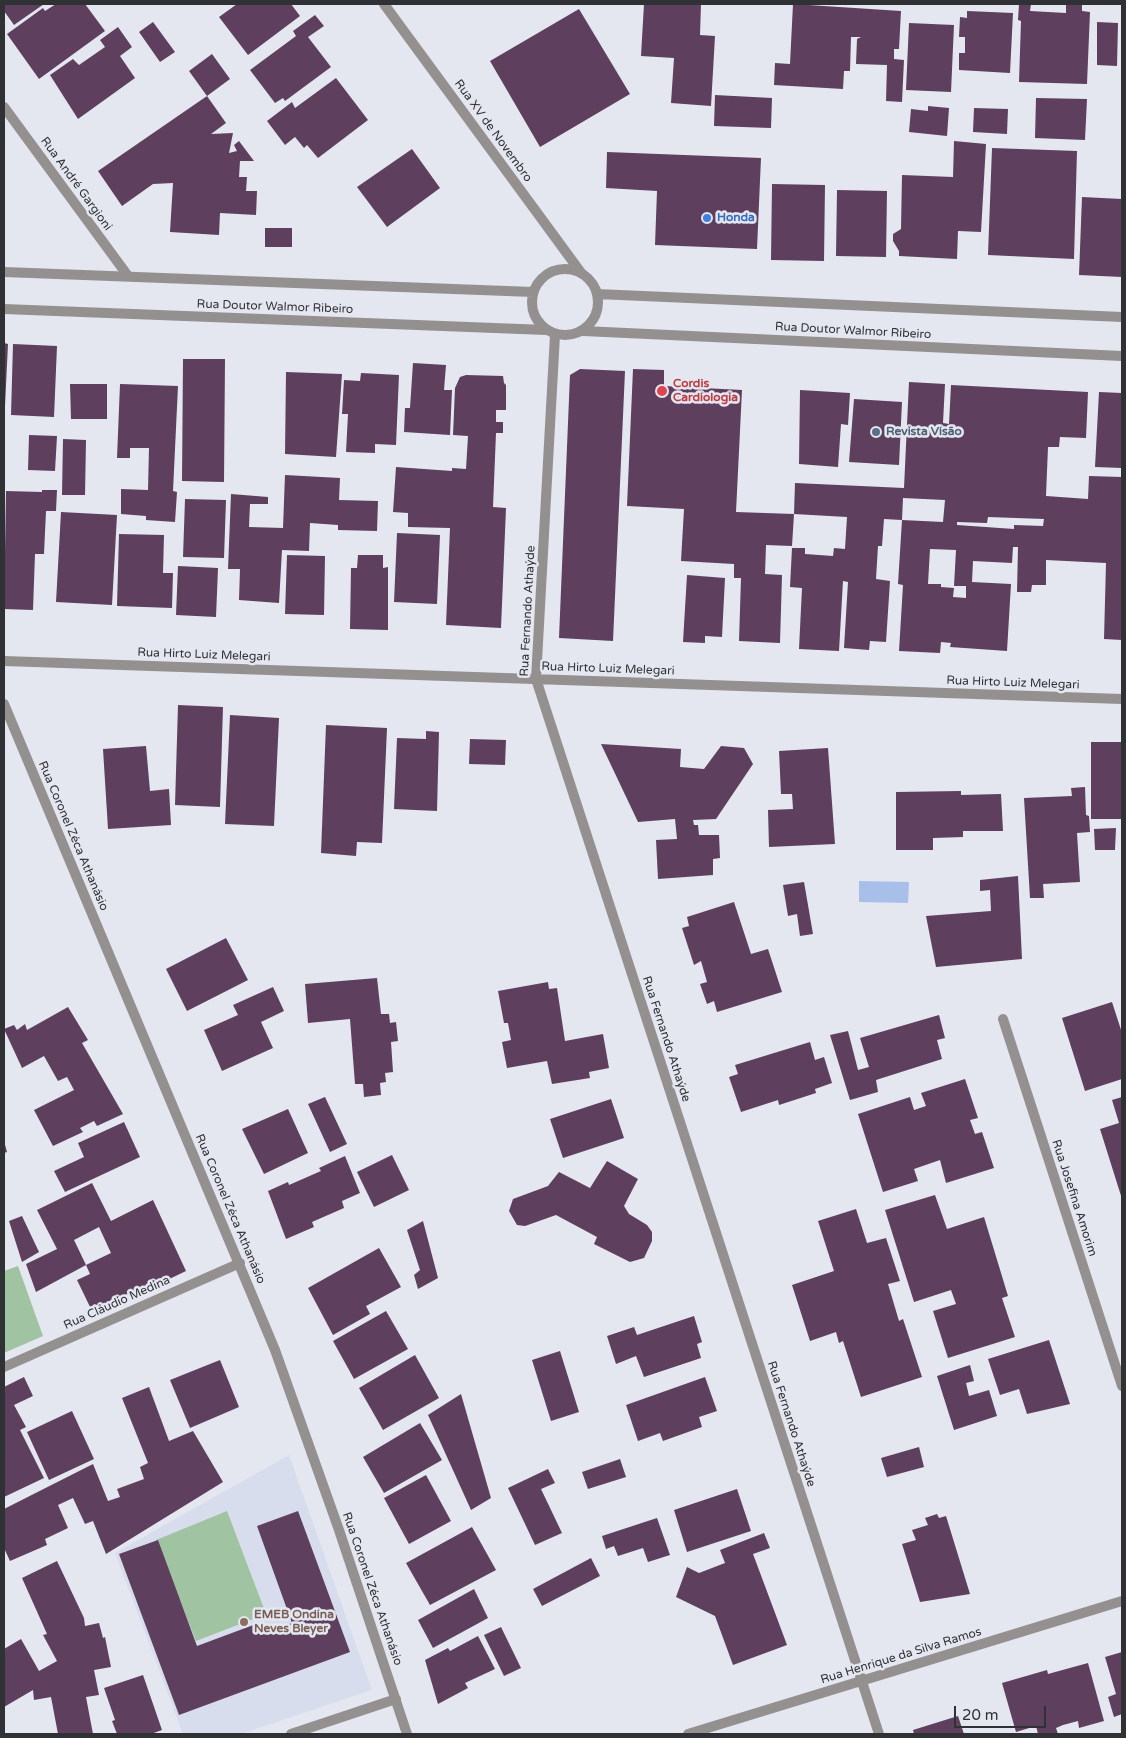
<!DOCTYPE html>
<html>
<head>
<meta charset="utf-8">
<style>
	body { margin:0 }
	#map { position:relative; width:1126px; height:1738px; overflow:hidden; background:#e4e7f0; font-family:"Varela Round",sans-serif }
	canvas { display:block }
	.frame { position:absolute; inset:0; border:5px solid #303134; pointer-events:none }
	.scale { position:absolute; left:954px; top:1706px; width:92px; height:22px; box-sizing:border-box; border:2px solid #303134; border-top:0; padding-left:6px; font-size:15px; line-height:18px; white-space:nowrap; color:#303134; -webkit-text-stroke:4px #e4e7f0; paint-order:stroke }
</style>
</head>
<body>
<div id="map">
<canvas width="1126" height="1738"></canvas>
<div class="frame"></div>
<div class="scale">20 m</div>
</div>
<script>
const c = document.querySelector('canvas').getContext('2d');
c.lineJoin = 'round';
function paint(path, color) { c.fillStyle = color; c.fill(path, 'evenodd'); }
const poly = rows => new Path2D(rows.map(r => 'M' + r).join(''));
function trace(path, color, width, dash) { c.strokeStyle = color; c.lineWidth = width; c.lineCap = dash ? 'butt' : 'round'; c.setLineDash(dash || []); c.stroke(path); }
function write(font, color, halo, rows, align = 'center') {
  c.font = font + ' "Varela Round",sans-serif'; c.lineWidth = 5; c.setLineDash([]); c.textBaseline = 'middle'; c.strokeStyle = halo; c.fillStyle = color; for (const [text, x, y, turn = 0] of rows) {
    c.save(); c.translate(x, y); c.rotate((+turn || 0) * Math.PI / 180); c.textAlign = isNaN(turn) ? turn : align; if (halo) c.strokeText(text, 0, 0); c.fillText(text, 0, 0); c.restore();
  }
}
const built = poly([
	[289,1455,372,1690,241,1734,183,1734,115,1553]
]);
const green = poly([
	[18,1266,43,1336,4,1353,4,1271],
	[227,1511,266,1614,196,1641,156,1540]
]);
const water = poly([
	[859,881,909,882,908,903,859,902]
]);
const building = poly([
	[4,4,44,4,14,25,4,11],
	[56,4,85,4,105,31,39,79,7,34,43,8,45,11],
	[237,4,291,4,300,16,248,55,219,17],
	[644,4,701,4,700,35,715,36,711,106,671,103,674,58,641,56],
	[793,4,901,11,899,49,894,49,894,59,904,60,902,102,886,101,887,65,856,64,857,39,861,37,851,37,850,71,844,71,843,89,774,85,775,63,790,64],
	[1019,4,1031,4,1030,11,1066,13,1066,4,1082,4,1082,11,1090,12,1087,84,1019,82,1021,21,1018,20],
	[579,9,630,94,540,147,490,61],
	[967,11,1013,13,1010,73,959,70,959,53,965,53,965,37,959,37,960,17,967,18],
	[315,15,324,26,308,37,331,67,285,101,283,98,275,103,250,70,296,36,293,31],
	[153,22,175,52,160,62,139,32],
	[1097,22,1118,23,1117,66,1097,65],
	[909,23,954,25,951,92,906,90],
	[118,27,132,47,120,56,135,78,78,119,50,75,73,59,79,65,105,47,100,40],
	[212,54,230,79,207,96,189,71],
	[336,78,368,120,318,158,307,145,304,148,295,137,285,145,267,121,292,102,295,108],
	[715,95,772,98,771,128,714,126],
	[207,96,226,123,211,134,233,133,229,153,237,151,234,145,239,141,254,161,240,161,239,177,247,177,246,191,257,191,256,215,220,213,219,235,170,232,173,183,153,184,122,206,98,171],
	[1036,98,1087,99,1085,140,1035,138],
	[928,106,949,108,947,136,909,132,911,109,928,111],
	[974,108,1008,109,1007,134,973,132],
	[954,141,986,144,981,232,958,231,957,259,899,256,899,251,893,241,893,234,901,229,902,175,953,177],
	[992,148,1077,151,1074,259,988,255],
	[412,149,440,188,387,227,357,187],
	[607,152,761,158,757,249,655,245,657,191,606,188],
	[772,184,825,185,824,261,771,260],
	[837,190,887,191,886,257,836,256],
	[1082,197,1122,199,1122,277,1079,275],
	[265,228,292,228,292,247,265,247],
	[4,343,8,344,5,406,4,406],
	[13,344,57,346,54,417,11,415],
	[183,359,225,359,224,482,182,481],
	[413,363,446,365,444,390,452,390,450,435,404,432,405,408,410,408],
	[580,369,625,371,613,641,559,638,570,375],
	[633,369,664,370,664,386,742,390,736,512,794,514,792,546,766,545,765,574,782,575,780,643,739,641,741,578,734,578,734,564,681,561,684,509,627,506],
	[286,372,342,374,336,457,285,454],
	[361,373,399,375,396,445,375,444,375,453,346,452,348,414,342,414,344,380,360,381],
	[466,375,503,376,504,383,506,385,506,410,496,410,496,422,503,422,503,433,496,433,493,507,506,508,501,628,446,625,450,528,408,527,408,513,393,512,396,467,452,471,452,468,466,469,468,436,453,435,455,388,460,377],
	[909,382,945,384,943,423,949,424,951,385,1088,392,1086,438,1060,437,1059,447,1048,447,1046,496,1088,499,1089,476,1122,477,1122,640,1104,639,1106,563,1046,560,1046,585,1032,585,1031,592,1017,592,1018,547,1013,547,1012,563,973,561,972,582,1011,584,1007,651,950,647,951,643,941,642,940,653,899,651,903,585,898,584,902,520,884,519,882,546,878,546,876,579,890,581,886,642,870,641,869,650,844,648,848,582,843,581,839,651,799,649,802,588,790,587,792,548,805,548,805,554,833,556,834,548,845,549,847,517,794,514,795,483,904,488],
	[903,498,945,500,943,522,902,520],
	[988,517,1044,519,1043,526,1014,525,1014,529,957,525,957,522,987,523],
	[930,549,956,550,954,586,966,586,966,598,953,597,954,588,941,587,941,584,928,584],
	[70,384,107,384,107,419,71,419],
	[120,384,178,386,173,491,177,492,175,522,146,520,146,516,121,514,121,489,148,490,149,448,130,448,130,458,117,458],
	[800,390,850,393,848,425,841,424,838,467,799,464],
	[1099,392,1122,393,1122,468,1095,467],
	[854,399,902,402,899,465,849,462],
	[29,435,57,436,55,471,28,470],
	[63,439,86,440,85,495,62,495],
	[285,475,340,478,339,500,378,501,377,531,338,530,338,525,310,523,309,551,282,550,279,603,239,600,240,569,228,569,231,494,268,497,268,504,250,504,249,527,283,528],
	[42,490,57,490,56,511,46,511,44,554,35,554,33,610,4,609,6,491,42,492],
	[185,499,226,500,224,558,183,557],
	[61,512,117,515,112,605,56,602],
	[397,533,440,535,437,604,394,602],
	[119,534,164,535,163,573,173,573,172,608,117,606],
	[287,555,325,556,324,615,285,614],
	[358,555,383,555,383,568,388,567,388,630,350,629,351,568,357,568],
	[178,566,218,568,216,617,176,615],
	[687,575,725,578,722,637,705,636,705,643,683,642],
	[178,705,223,707,220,807,175,805],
	[230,715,279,718,274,826,225,824],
	[326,725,387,728,382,843,357,842,356,856,321,853],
	[426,731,439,732,437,811,394,809,397,738,426,739],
	[470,739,506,740,505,765,469,764],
	[1091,742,1122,742,1122,819,1091,819],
	[601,744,681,749,680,767,704,769,721,746,744,748,753,764,716,819,693,820,694,825,698,825,699,835,719,835,720,858,713,859,713,875,658,879,656,840,677,839,675,819,638,822],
	[146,746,150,791,169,789,171,825,108,829,103,749],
	[828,748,835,844,769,847,768,810,793,809,792,794,781,794,779,751],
	[1085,787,1086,815,1089,816,1090,832,1077,833,1080,882,1043,884,1044,898,1030,898,1024,798,1072,796,1071,788],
	[961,791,961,795,1001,794,1003,831,963,831,963,837,933,838,933,850,896,850,896,792],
	[1116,828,1115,850,1095,850,1094,829],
	[1018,876,1022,959,936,967,926,916,991,911,990,890,980,891,980,880],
	[804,882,813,934,800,936,797,914,788,916,783,885],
	[734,902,751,954,768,949,782,992,717,1012,714,1001,707,1004,700,984,707,982,701,961,694,965,682,928,689,926,687,917],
	[226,938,248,980,187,1011,166,969],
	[377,978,381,1014,389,1014,390,1023,396,1022,398,1041,391,1042,393,1072,385,1073,386,1082,380,1083,381,1095,364,1097,363,1084,355,1084,350,1019,308,1023,305,984],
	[548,982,549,989,557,988,565,1041,603,1034,609,1068,589,1072,590,1078,552,1084,547,1061,507,1068,502,1042,511,1040,508,1023,504,1023,498,991],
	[273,987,284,1011,261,1022,273,1048,222,1071,204,1030,238,1015,233,1005],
	[1112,1002,1122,1033,1122,1079,1085,1091,1062,1018],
	[68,1007,88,1040,82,1043,123,1114,97,1126,94,1121,80,1128,83,1132,53,1146,34,1110,74,1090,67,1077,58,1081,44,1056,22,1068,4,1029,14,1025,17,1030,25,1024,27,1030],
	[939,1015,945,1038,937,1040,942,1059,876,1080,878,1092,850,1100,830,1035,848,1031,858,1070,869,1067,860,1038],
	[810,1042,815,1060,824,1057,832,1083,815,1089,816,1093,779,1105,778,1100,741,1112,729,1077,738,1074,735,1065],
	[965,1079,978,1118,970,1120,975,1134,982,1132,994,1168,946,1183,940,1160,914,1169,918,1181,883,1192,858,1114,910,1097,914,1110,926,1106,921,1093],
	[325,1097,347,1144,330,1152,308,1104],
	[1122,1097,1122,1199,1100,1129,1119,1123,1112,1100],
	[611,1099,624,1138,563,1158,550,1119],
	[288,1109,308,1153,264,1174,242,1129],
	[124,1122,140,1157,65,1192,54,1171,84,1157,78,1143],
	[4,1141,7,1152,4,1153],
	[392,1155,409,1190,374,1207,357,1172],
	[345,1156,360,1193,342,1201,344,1208,312,1222,314,1227,286,1239,268,1191,288,1182,289,1185,321,1171,319,1168],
	[607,1161,638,1179,624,1206,629,1214,647,1225,652,1232,652,1241,644,1258,630,1262,594,1244,597,1237,556,1215,525,1226,517,1225,509,1211,513,1199,548,1186,559,1172,590,1188],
	[92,1183,111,1221,153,1200,186,1271,140,1293,138,1289,92,1311,77,1280,90,1274,86,1265,111,1253,99,1227,74,1240,86,1265,36,1292,26,1264,57,1249,37,1210],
	[935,1195,947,1229,984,1217,1008,1296,1002,1298,1015,1337,948,1358,933,1311,956,1304,951,1290,914,1302,885,1210],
	[856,1209,867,1243,886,1238,900,1281,888,1284,899,1321,903,1319,922,1377,861,1397,843,1341,839,1343,836,1332,810,1341,792,1285,834,1271,818,1221],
	[22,1216,39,1252,22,1262,9,1221],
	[423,1221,438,1278,418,1289,414,1275,420,1270,407,1230],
	[379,1248,401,1287,366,1306,370,1314,333,1335,308,1288],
	[386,1311,408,1349,354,1379,333,1341],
	[694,1316,702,1342,697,1344,701,1358,644,1377,636,1356,616,1364,607,1336,634,1327,637,1335],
	[1049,1340,1070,1404,1027,1414,1019,1389,1000,1395,988,1359],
	[560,1351,579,1412,551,1421,532,1360],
	[415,1355,439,1398,383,1430,359,1388],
	[220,1360,239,1407,190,1428,170,1380],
	[970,1365,974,1381,966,1383,969,1396,989,1390,997,1416,954,1430,937,1376],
	[24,1377,33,1396,14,1405,26,1427,20,1430,44,1478,4,1497,4,1387],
	[705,1377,717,1411,699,1417,702,1427,663,1441,660,1433,638,1441,626,1405],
	[149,1387,169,1441,193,1431,223,1482,106,1554,93,1521,85,1524,73,1498,58,1505,68,1528,45,1539,47,1545,10,1561,4,1548,4,1509,93,1464,108,1501,120,1497,117,1489,144,1479,140,1467,148,1463,122,1398],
	[461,1394,491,1498,471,1510,428,1415],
	[72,1411,94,1459,49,1480,27,1432],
	[420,1423,442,1460,384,1493,363,1457],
	[919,1447,924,1467,887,1477,881,1458],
	[620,1459,626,1477,588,1489,582,1472],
	[548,1469,555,1483,541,1489,562,1533,535,1545,508,1488],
	[426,1475,451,1521,409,1544,384,1498],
	[737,1489,751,1531,687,1552,674,1510],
	[298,1511,350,1652,179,1715,119,1554,158,1540,197,1646,256,1624,260,1635,292,1623,257,1526],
	[937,1514,939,1518,946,1516,970,1594,920,1602,902,1544,916,1540,912,1530,928,1525,925,1518],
	[657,1518,670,1555,648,1562,643,1548,618,1556,614,1546,606,1549,602,1536],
	[472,1527,496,1570,430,1605,406,1563],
	[764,1533,770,1548,753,1554,787,1645,733,1665,715,1616,676,1597,687,1567,699,1573,725,1563,720,1550],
	[591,1558,600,1576,542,1606,533,1589],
	[57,1561,84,1618,85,1626,99,1623,103,1638,105,1637,111,1667,94,1670,99,1695,86,1697,93,1734,58,1734,51,1697,34,1700,33,1690,4,1707,4,1649,21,1639,39,1671,57,1661,43,1635,47,1634,22,1578],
	[474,1589,488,1618,433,1648,418,1620],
	[501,1627,521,1668,504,1676,484,1635],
	[478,1636,495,1669,465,1683,468,1688,438,1704,425,1660,448,1648,450,1651],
	[1122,1652,1122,1714,1114,1717,1108,1697,1116,1694,1105,1657],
	[1088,1663,1104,1721,1079,1728,1078,1721,1063,1725,1056,1728,1058,1734,1038,1734,1036,1726,1016,1732,1002,1683,1047,1670,1048,1674],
	[143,1675,162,1730,151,1734,117,1734,112,1721,115,1720,104,1688],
	[958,1716,964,1734,914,1734,913,1730]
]);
const minor = poly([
	[4,107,128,276],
	[555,335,536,679,879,1734],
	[4,661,1122,699],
	[4,704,275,1350,339,1530,407,1734],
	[1003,1019,1122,1386],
	[4,1367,240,1263],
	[291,1734,396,1699],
	[688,1734,1122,1601]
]);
const tertiary = poly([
	[384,4,582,274],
	'532 302a33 33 0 1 1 66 0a33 33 0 1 1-66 0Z',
	[4,272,533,292],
	[597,294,1122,317],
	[4,309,546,330],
	[583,331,1122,356]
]);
const markers = [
	[707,218,5,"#3f7fe0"],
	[662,391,6,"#e0444e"],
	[876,432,5,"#5c6f8a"],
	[244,1622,5,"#8d6e63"]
];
const streetNames = [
	["Rua XV de Novembro",493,131,54],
	["Rua André Gargioni",76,184,54],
	["Rua Doutor Walmor Ribeiro",275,307,2],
	["Rua Doutor Walmor Ribeiro",853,331,3],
	["Rua Fernando Athaýde",528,611,-87],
	["Rua Hirto Luiz Melegari",204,655,2],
	["Rua Hirto Luiz Melegari",608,669,2],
	["Rua Hirto Luiz Melegari",1013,683,2],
	["Rua Coronel Zéca Athanásio",73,836,67],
	["Rua Fernando Athaýde",666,1039,72],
	["Rua Josefina Amorim",1074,1198,72],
	["Rua Coronel Zéca Athanásio",230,1209,67],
	["Rua Cláudio Medina",117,1303,-24],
	["Rua Fernando Athaýde",791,1424,72],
	["Rua Coronel Zéca Athanásio",372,1589,71],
	["Rua Henrique da Silva Ramos",901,1656,-17]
];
const shopNames = [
	["Honda",717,218]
];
const healthNames = [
	["Cordis",673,384],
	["Cardiologia",673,398]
];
const serviceNames = [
	["Revista Visão",886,432]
];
const educationNames = [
	["EMEB Ondina",254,1615],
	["Neves Bleyer",254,1629]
];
paint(built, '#d7dded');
paint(green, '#a0c3a1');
paint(water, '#a8c0e9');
paint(building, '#5e3f5e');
trace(minor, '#949090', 10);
trace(tertiary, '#949090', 10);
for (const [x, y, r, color] of markers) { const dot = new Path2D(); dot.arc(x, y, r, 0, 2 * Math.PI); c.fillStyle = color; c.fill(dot); trace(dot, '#e4e7f0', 2); }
write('12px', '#303134', '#e4e7f0', streetNames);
write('bold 12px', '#366cbe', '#e4e7f0', shopNames, 'left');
write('bold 12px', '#be3a42', '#e4e7f0', healthNames, 'left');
write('bold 12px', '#4e5e75', '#e4e7f0', serviceNames, 'left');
write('bold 12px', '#785e54', '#e4e7f0', educationNames, 'left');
</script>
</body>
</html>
